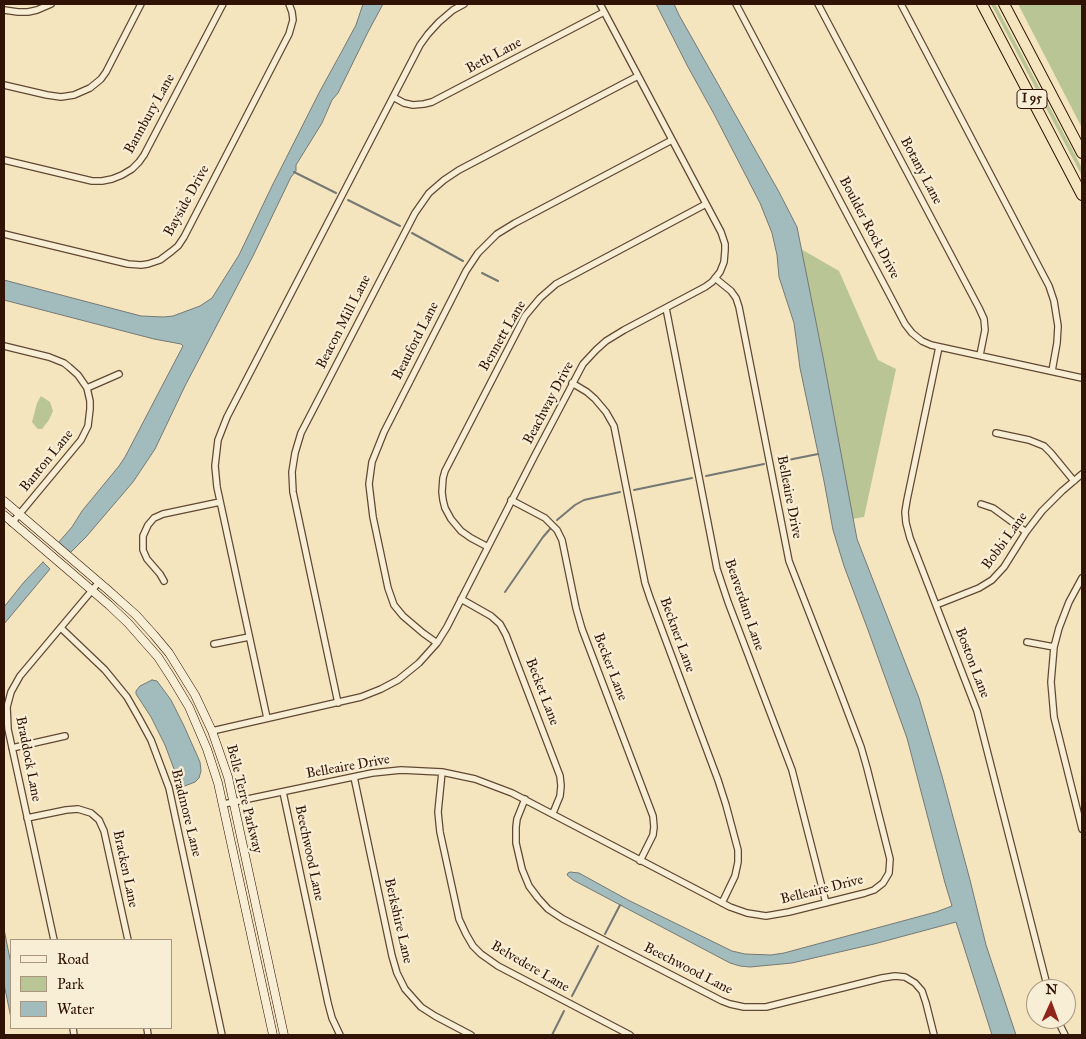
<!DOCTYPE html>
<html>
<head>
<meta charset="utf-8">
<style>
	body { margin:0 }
	#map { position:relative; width:1086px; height:1039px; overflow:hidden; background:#f5e5bf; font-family:"IM FELL Great Primer",serif }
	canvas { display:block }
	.frame { position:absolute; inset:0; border:5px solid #301304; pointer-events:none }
	.legend { position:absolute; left:10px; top:939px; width:162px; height:90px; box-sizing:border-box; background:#f8eed5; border:1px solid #a89681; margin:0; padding:6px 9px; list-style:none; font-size:15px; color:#301304 }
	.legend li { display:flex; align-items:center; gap:10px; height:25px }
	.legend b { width:25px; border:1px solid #a89681 }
	.north { position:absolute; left:1026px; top:979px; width:50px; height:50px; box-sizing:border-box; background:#f8eed5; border:1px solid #a89681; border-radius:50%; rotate:2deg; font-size:14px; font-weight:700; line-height:20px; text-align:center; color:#301304 }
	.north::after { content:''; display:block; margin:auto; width:18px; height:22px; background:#8f2418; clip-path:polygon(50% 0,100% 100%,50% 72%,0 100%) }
</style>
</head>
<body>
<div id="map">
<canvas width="1086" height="1039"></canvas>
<div class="frame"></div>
<ul class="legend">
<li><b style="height:6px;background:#f8eed5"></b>Road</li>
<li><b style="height:14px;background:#b9c594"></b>Park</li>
<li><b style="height:14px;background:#a2bcbe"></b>Water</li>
</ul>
<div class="north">N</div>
</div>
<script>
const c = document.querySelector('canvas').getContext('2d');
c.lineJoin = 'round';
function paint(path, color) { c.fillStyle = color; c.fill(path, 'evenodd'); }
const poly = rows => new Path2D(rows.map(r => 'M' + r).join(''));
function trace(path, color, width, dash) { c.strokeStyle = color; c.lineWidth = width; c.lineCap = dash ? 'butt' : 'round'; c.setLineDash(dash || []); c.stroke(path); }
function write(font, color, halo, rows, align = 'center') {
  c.font = font + ' "IM FELL Great Primer",serif'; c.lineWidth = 4.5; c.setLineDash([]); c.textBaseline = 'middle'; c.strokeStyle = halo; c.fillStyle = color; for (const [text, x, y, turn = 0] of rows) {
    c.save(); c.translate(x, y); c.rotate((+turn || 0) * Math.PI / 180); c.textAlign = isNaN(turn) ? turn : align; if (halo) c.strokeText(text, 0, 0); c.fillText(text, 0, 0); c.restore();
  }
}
const green = poly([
	[991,4,995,4,1082,168,1082,176],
	[1018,4,1082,4,1082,128,1048,62],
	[801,249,839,271,878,360,896,369,864,517,852,519,823,357],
	[41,396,50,402,53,411,49,420,42,429,38,429,36,427,32,422,37,403]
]);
const water = poly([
	[363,4,383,4,368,32,338,93,332,100,322,123,296,165,296,171,291,177,253,256,185,386,155,449,133,482,86,537,70,553,58,543,72,527,82,511,119,466,125,457,183,346,181,344,154,339,4,300,4,280,141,316,164,317,173,316,200,306,212,298,239,255,272,186,320,91,342,51,356,25,363,4],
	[656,4,674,4,679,15,779,192,797,227,823,357,857,539,919,698,942,776,970,880,986,945,1016,1035,992,1035,956,922,874,944,792,963,750,967,740,966,730,963,573,880,567,875,568,873,570,872,579,873,628,900,732,951,745,954,771,955,784,953,936,912,952,906,945,883,907,738,868,630,844,566,833,530,824,481,800,368,794,323,779,277,777,255,772,233,760,203,714,114,688,67,656,4],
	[43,562,50,569,4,624,4,607,24,582,43,562],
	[152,680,157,681,171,700,184,726,200,762,201,771,199,778,195,782,182,787,176,787,175,782,177,777,165,745,151,717,136,694,136,691,140,686,152,680],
	[4,929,11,964,11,1018,4,984,4,929]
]);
const stream = poly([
	[294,172,336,193],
	[348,200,400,226],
	[412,233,463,261],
	[482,273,498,281],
	[778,462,818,454],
	[706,476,764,464],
	[634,490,692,478],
	[557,520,575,505,584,500,620,492],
	[505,592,543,537,550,529],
	[605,934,620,905],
	[572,996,598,946],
	[552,1035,564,1011]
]);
const minor = poly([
	[736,4,905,324,912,333,922,341,931,345,1082,378],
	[818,4,979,308,984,319,985,330,980,355],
	[901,4,1049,286,1054,301,1058,326,1057,343,1052,371],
	[4,10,18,12,28,12,37,10,51,4],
	[4,85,47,95,61,97,74,95,90,88,101,79,106,72,141,4],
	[393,97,404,103,413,105,424,104,432,102,604,12],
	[4,160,92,181,102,181,112,179,122,175,132,169,139,162,144,155,223,4],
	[4,234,128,264,141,265,148,264,160,260,172,251,178,246,184,237,289,34,293,20,292,12,289,4],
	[666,308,717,569,728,602,792,770,826,903],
	[4,346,49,357,64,363,69,367,78,375,87,388,90,401,90,409,88,426,81,440,12,523],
	[939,347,907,500,905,512,906,523,910,538,977,711,1048,989],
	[572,383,587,392,595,399,606,412,614,426,616,436,645,583,650,598,718,780,726,805,738,850,738,862,735,876,722,903],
	[87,388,119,374],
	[996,433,1029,440,1044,446,1051,453,1074,481],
	[511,500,545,518,557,530,562,540,576,608,582,629,653,816,654,827,653,835,640,861],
	[981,504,993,508,1026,532],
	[488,547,471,538,461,531,451,519,445,508,443,500,442,492,443,478,445,471,525,316,540,298,556,284,706,204],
	[1082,578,1069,602,1059,628,1054,647,1051,682,1054,717,1082,829],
	[164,581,160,574,147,559,143,550,143,536,148,525,154,518,163,514,220,502],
	[461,599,491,616,500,624,506,635,560,776,561,786,560,796,553,813],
	[936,605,979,588,992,580,1004,567,1026,532,1042,511,1062,491,1082,474],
	[61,628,105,670,127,697,139,718,151,740,169,788,222,1035],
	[1027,642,1054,647],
	[437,643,423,633,403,616,394,605,388,588,373,517,369,484,372,462,384,432,466,271,478,253,497,234,515,223,672,140],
	[214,644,249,637],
	[338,703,293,492,292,472,295,453,301,433,415,213,429,193,444,180,459,170,638,76],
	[267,718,217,487,215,466,218,440,227,417,420,45,428,34,439,22,453,10,464,4],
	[212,731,361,697,381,689,398,680,419,663,437,643,447,627,534,457,583,364,596,350,606,341,624,330,705,287,712,282,720,272,724,262,725,250,725,244,721,232,600,4],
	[12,748,65,736],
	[442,772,438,812,440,832,459,919,466,934,473,946,481,954,498,966,630,1035],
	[354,777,392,956,397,973,405,989,421,1007,435,1016,471,1035],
	[283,792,328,1003,332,1018,340,1035],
	[525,799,517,819,516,827,516,843,522,869,529,886,538,898,548,909,563,919,722,1001,730,1004,744,1007,766,1007,882,978,895,976,905,977,915,983,922,991,926,1003,934,1035],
	[224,804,372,773,401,770,442,772,475,779,512,793,730,907,747,913,766,916,789,912,865,893,874,890,883,883,889,873,890,859,867,768,861,747,839,689,789,561,739,307,736,298,731,291,715,278],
	[27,818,66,810,78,809,91,813,99,820,104,831,128,940],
	[54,940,8,729,7,707,11,692,20,676,99,582],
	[1057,1019,1065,1035],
	[73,1028,74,1035],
	[147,1028,148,1035]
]);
const secondary = poly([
	[4,501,108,590,136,615,154,635,169,653,195,695,212,731,228,777,284,1035],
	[4,515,109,605,128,623,158,657,171,677,189,707,207,749,218,783,273,1035]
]);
const motorway = poly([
	[982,4,1082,195],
	[1004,4,1082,153]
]);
const shields = [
	[1032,99,30]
];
const shieldNames = [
	["I 95",1032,99]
];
const streetNames = [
	["Beth Lane",494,56,-28],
	["Bannbury Lane",150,114,-61],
	["Botany Lane",921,171,62],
	["Bayside Drive",187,201,-61],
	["Boulder Rock Drive",869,228,62],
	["Beacon Mill Lane",344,322,-63],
	["Bennett Lane",503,336,-60],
	["Beauford Lane",416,341,-63],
	["Beachway Drive",549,403,-62],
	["Banton Lane",47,461,-51],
	["Belleaire Drive",789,497,79],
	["Bobbi Lane",1005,541,-54],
	["Beaverdam Lane",744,605,71],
	["Beckner Lane",677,635,70],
	["Boston Lane",972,663,69],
	["Becker Lane",610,667,69],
	["Becket Lane",542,692,69],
	["Braddock Lane",28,759,79],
	["Belleaire Drive",348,767,-10],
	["Belle Terre Parkway",244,799,76],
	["Bradmore Lane",186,813,76],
	["Beechwood Lane",309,853,78],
	["Bracken Lane",125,869,78],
	["Belleaire Drive",822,890,-14],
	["Berkshire Lane",398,921,77],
	["Belvedere Lane",530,967,30],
	["Beechwood Lane",688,969,27]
];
paint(green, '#b9c594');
paint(water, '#a2bcbe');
trace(water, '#747874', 1);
trace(stream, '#747874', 2);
trace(minor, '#614833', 8);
trace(secondary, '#301304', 9);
trace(motorway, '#301304', 12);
trace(minor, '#f8eed5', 5.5);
trace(secondary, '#f8eed5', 8);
trace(motorway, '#f5e5bf', 10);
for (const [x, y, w] of shields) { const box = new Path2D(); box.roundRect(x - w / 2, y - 9.5, w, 19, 4); c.fillStyle = '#f8eed5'; c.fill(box); trace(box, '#301304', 1); }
write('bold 12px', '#301304', null, shieldNames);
write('14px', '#301304', '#f8eed5', streetNames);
</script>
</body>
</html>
